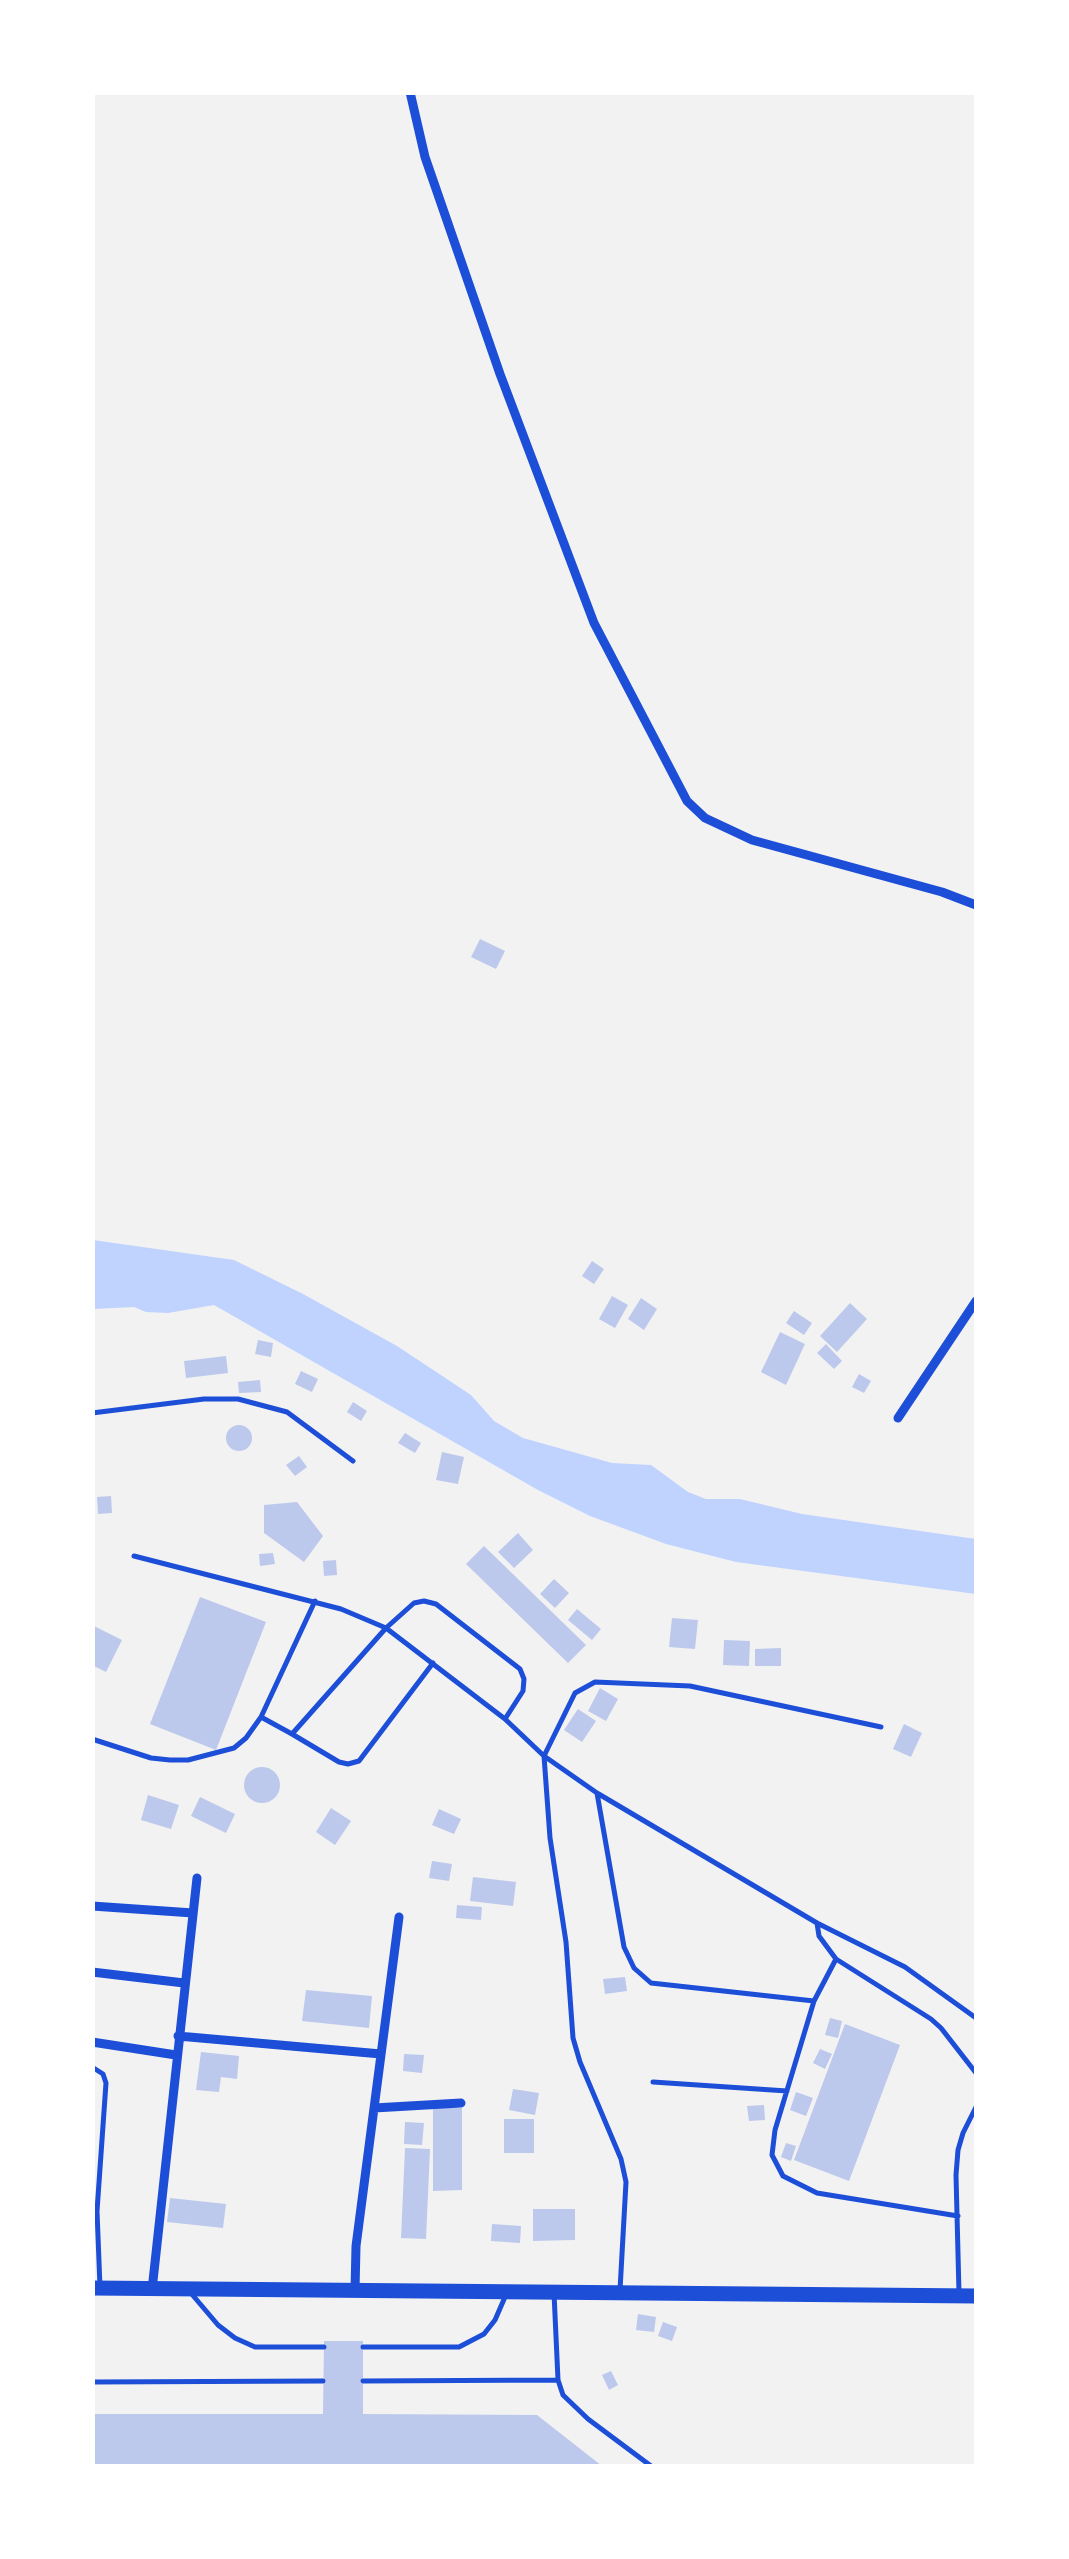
<!DOCTYPE html>
<html>
<head>
<meta charset="utf-8">
<style>
	body { margin:0 }
	#map { position:relative; width:1069px; height:2559px; overflow:hidden; background:#f2f2f2; font-family:"Varela Round",sans-serif }
	canvas { display:block }
	.frame { position:absolute; inset:0; border:95px solid #fff; pointer-events:none }
</style>
</head>
<body>
<div id="map">
<canvas width="1069" height="2559"></canvas>
<div class="frame"></div>
</div>
<script>
const c = document.querySelector('canvas').getContext('2d');
c.lineJoin = 'round';
function paint(path, color) { c.fillStyle = color; c.fill(path, 'evenodd'); }
const poly = rows => new Path2D(rows.map(r => 'M' + r).join(''));
function trace(path, color, width, dash) { c.strokeStyle = color; c.lineWidth = width; c.lineCap = dash ? 'butt' : 'round'; c.setLineDash(dash || []); c.stroke(path); }
const water = poly([
	[93,1240,234,1260,303,1294,397,1346,471,1395,494,1421,523,1438,612,1463,651,1465,688,1492,706,1499,740,1499,802,1514,976,1539,976,1594,736,1562,666,1544,590,1516,538,1490,214,1305,168,1313,146,1312,134,1307,93,1309]
]);
const building = poly([
	[480,939,505,951,496,969,471,957],
	[592,1261,604,1269,594,1284,582,1276],
	[612,1296,628,1305,615,1328,599,1319],
	[641,1298,657,1309,644,1330,628,1319],
	[850,1303,867,1319,837,1352,820,1336],
	[794,1311,812,1323,804,1335,786,1323],
	[780,1332,805,1344,786,1385,761,1372],
	[258,1340,273,1343,271,1357,255,1354],
	[826,1344,842,1361,834,1369,817,1353],
	[226,1356,228,1373,186,1378,184,1361],
	[301,1371,318,1379,312,1392,295,1384],
	[859,1374,871,1381,864,1393,852,1387],
	[260,1380,261,1392,239,1393,238,1382],
	[353,1402,367,1411,361,1421,347,1412],
	'226 1438a13 13 0 1 1 26 0a13 13 0 1 1-26 0Z',
	[405,1433,421,1443,415,1453,398,1443],
	[442,1452,464,1457,458,1484,436,1480],
	[299,1456,307,1467,295,1476,286,1465],
	[111,1496,112,1513,98,1514,97,1497],
	[297,1502,323,1536,304,1562,264,1533,264,1505],
	[518,1533,533,1550,514,1568,498,1552],
	[484,1546,586,1645,568,1663,466,1564],
	[273,1553,275,1564,260,1566,259,1554],
	[336,1560,337,1575,324,1576,323,1561],
	[554,1579,569,1593,555,1608,540,1594],
	[200,1597,266,1622,216,1750,150,1724],
	[577,1609,601,1629,592,1640,568,1620],
	[672,1618,698,1620,695,1649,669,1647],
	[92,1625,122,1640,106,1672,92,1665],
	[724,1640,750,1641,749,1666,723,1665],
	[781,1648,781,1666,755,1666,755,1649],
	[600,1688,618,1699,606,1721,588,1711],
	[578,1709,596,1721,582,1742,564,1730],
	[904,1724,922,1733,911,1757,893,1749],
	'244 1785a18 18 0 1 1 36 0a18 18 0 1 1-36 0Z',
	[148,1795,179,1805,171,1829,141,1820],
	[200,1797,235,1814,226,1833,191,1816],
	[331,1808,351,1821,335,1845,316,1832],
	[439,1809,461,1819,454,1834,432,1825],
	[432,1861,452,1864,449,1881,429,1878],
	[473,1877,516,1882,513,1906,470,1901],
	[457,1905,482,1907,481,1920,456,1918],
	[625,1977,627,1991,605,1994,603,1979],
	[306,1990,372,1996,369,2028,302,2021],
	[830,2018,842,2021,838,2038,825,2035],
	[845,2024,900,2045,849,2181,794,2160],
	[820,2049,832,2054,825,2069,813,2063],
	[201,2052,239,2056,237,2079,221,2077,219,2092,196,2090],
	[404,2054,424,2055,422,2073,403,2071],
	[513,2089,539,2093,535,2115,509,2110],
	[796,2092,813,2098,806,2116,790,2110],
	[764,2105,765,2120,749,2121,747,2106],
	[433,2108,462,2108,462,2190,433,2191],
	[504,2119,534,2119,534,2153,504,2153],
	[405,2122,424,2123,422,2145,404,2144],
	[786,2143,796,2146,791,2161,781,2157],
	[405,2148,430,2149,426,2239,401,2238],
	[170,2198,226,2204,223,2228,167,2222],
	[533,2209,575,2209,575,2240,533,2241],
	[492,2224,521,2226,520,2243,491,2241],
	[638,2314,656,2317,654,2332,636,2330],
	[663,2322,677,2327,672,2341,658,2336],
	[324,2341,363,2341,363,2414,537,2415,602,2466,92,2466,92,2414,323,2414],
	[611,2371,618,2385,609,2390,602,2375]
]);
const service = poly([
	[92,1413,204,1399,238,1399,287,1412,353,1461],
	[134,1556,341,1609,386,1628,505,1719,544,1756,597,1793,817,1923,819,1936,836,1959,931,2019,941,2028,976,2073],
	[261,1717,292,1734,386,1628,414,1603,424,1601,436,1604,520,1669,524,1679,523,1691,505,1719],
	[292,1734,339,1762,348,1764,359,1761,433,1663],
	[92,1739,151,1758,170,1760,188,1760,234,1748,246,1738,261,1717,315,1601],
	[597,1793,624,1947,634,1968,651,1983,814,2001],
	[817,1923,905,1967,976,2018],
	[836,1959,814,2001,775,2130,772,2155,783,2176,817,2193,958,2216],
	[92,2067,103,2074,106,2083,97,2211,100,2287],
	[653,2082,787,2091],
	[620,2290,626,2182,621,2159,580,2062,573,2038,566,1942,550,1838,544,1756,575,1693,595,1682,690,1686,881,1727],
	[190,2292,218,2325,235,2338,255,2347,324,2347],
	[554,2293,558,2380,563,2395,588,2419,651,2466],
	[959,2293,956,2175,958,2150,963,2133,976,2107],
	[363,2347,459,2347,484,2334,495,2320,505,2297],
	[363,2381,558,2380],
	[92,2382,323,2381]
]);
const minor = poly([
	[410,92,425,157,500,374,594,623,687,801,705,818,752,840,942,892,976,905],
	[898,1418,976,1301],
	[92,1906,193,1913],
	[92,1972,184,1983],
	[178,2036,381,2054],
	[92,2042,176,2055],
	[374,2108,461,2103],
	[152,2290,197,1878],
	[355,2291,356,2246,399,1917]
]);
const primary = poly([
	[92,2288,976,2296]
]);
paint(water, '#bfd3fe');
paint(building, '#bdc9ec');
trace(service, '#1d4ed8', 5);
trace(minor, '#1d4ed8', 9);
trace(primary, '#1d4ed8', 15);
</script>
</body>
</html>
